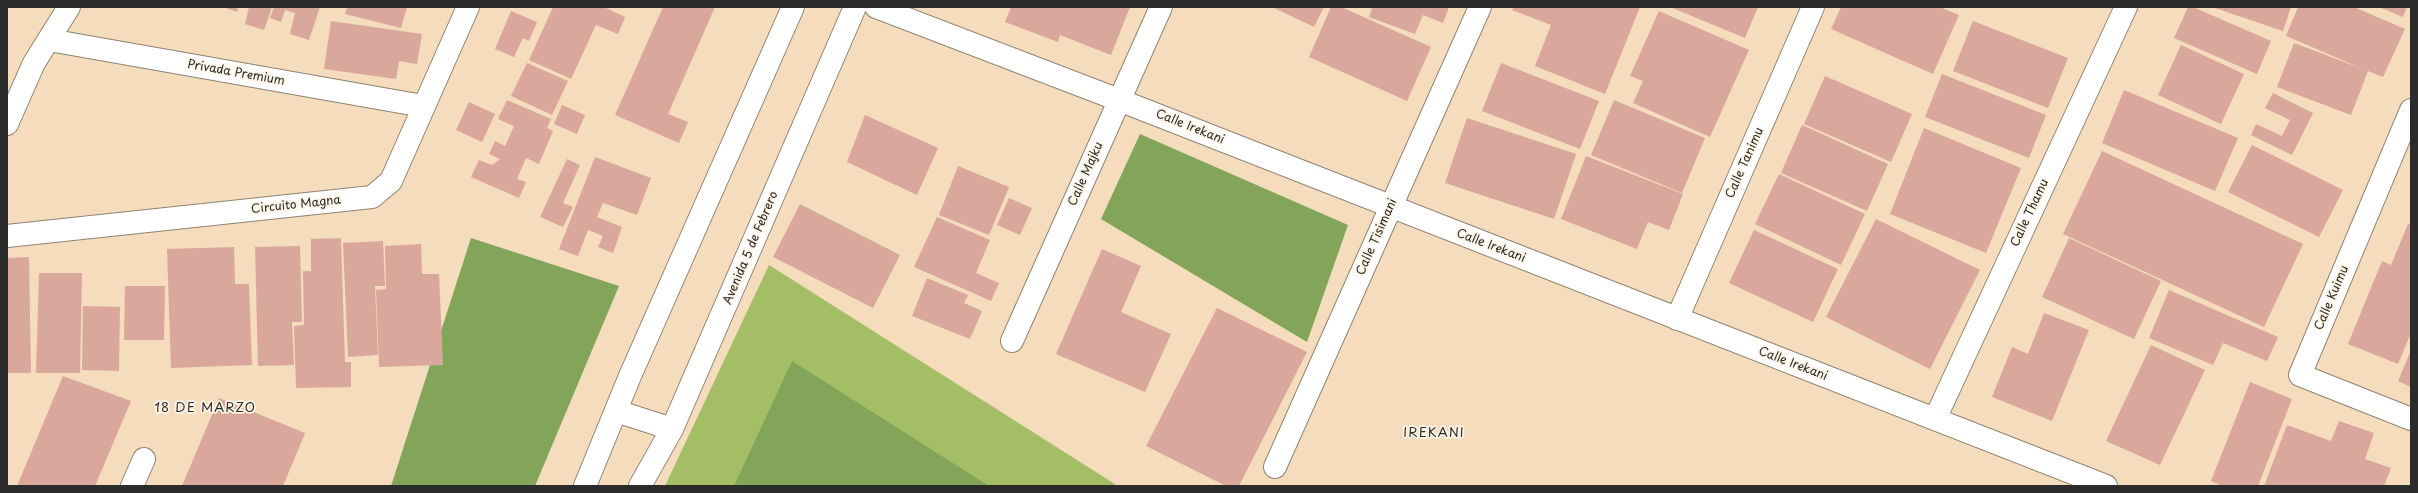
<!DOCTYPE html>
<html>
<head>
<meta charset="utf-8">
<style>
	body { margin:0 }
	#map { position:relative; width:2418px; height:493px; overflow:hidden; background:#f4dcbd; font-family:"Playpen Sans",sans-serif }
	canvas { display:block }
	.frame { position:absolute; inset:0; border:8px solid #2b2b2b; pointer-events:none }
</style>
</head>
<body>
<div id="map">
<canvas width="2418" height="493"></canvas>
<div class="frame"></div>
</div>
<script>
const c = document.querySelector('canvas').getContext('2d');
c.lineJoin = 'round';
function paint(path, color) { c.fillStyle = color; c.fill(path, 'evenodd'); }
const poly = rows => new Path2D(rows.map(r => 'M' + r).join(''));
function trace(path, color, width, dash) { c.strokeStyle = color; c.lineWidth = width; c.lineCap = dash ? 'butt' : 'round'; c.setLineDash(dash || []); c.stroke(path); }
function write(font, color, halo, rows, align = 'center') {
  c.font = font + ' "Playpen Sans",sans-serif'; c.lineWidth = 3.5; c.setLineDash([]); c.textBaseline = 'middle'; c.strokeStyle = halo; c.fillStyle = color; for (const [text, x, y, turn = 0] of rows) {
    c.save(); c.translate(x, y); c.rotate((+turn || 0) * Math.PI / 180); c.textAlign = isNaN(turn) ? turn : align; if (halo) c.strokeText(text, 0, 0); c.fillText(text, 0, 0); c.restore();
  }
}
const green = poly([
	[769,265,1118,486,665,486]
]);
const forest = poly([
	[1140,134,1348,225,1307,342,1101,219],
	[471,238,619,286,535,486,391,486],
	[792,361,989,486,734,486]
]);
const building = poly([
	[223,7,238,7,237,12],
	[249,7,272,7,264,30,245,24],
	[274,7,320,7,309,40,290,34,295,13,285,10,281,22,270,18],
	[347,7,407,7,401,28,345,14],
	[553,7,604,7,625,17,618,34,596,25,571,79,529,60],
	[663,7,715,7,668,114,688,122,679,143,615,115],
	[1011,7,1130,7,1111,55,1060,35,1058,42,1005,22],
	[1272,7,1324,7,1314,27],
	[1331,7,1341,7,1431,47,1407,101,1309,57],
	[1368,7,1449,7,1443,23,1423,15,1415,34,1369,17,1372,9],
	[1514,7,1640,7,1605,94,1535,66,1551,25,1512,10],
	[1670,7,1758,7,1745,38],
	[1841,7,1940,7,1959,15,1933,74,1831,29],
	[2188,7,2193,7,2271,41,2257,74,2174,38],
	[2212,7,2291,7,2283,31],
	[2298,7,2354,7,2405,29,2383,77,2368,71,2351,115,2277,87,2294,43,2363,69,2286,36],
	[2379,7,2407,7,2403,17],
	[511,11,537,22,529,41,523,38,514,57,495,49],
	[1659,11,1749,50,1710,137,1633,103,1643,81,1630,76],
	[331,21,422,34,417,64,399,61,396,79,324,69],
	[1973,21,2068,58,2048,108,1953,71],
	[2181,45,2244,74,2221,124,2158,95],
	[527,63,568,81,552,115,511,96],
	[1501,63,1599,101,1580,149,1482,111],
	[1942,74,2046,115,2029,158,1925,117],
	[1825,76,1912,114,1891,162,1804,124],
	[2124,90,2238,138,2215,191,2102,143],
	[2273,93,2313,113,2292,155,2251,135,2256,124,2282,136,2290,120,2265,108],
	[507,100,551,119,547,128,553,131,539,164,526,158,517,179,526,182,519,198,471,177,479,160,492,165,500,159,489,154,495,141,505,146,514,126,498,119],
	[1614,100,1705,138,1682,193,1591,155],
	[469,102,495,114,482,142,456,130],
	[562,105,585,115,577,134,554,124],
	[865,115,938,148,917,195,847,162],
	[1467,118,1576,154,1554,219,1445,183],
	[1802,125,1888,164,1867,211,1781,173],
	[1924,128,2021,168,1986,253,1890,214],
	[2252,145,2343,190,2319,237,2228,192],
	[2102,151,2303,244,2264,327,2063,234],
	[1586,156,1683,194,1669,230,1648,222,1637,249,1561,219],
	[595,157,651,178,637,215,603,203,597,217,622,227,613,253,598,247,603,236,588,230,578,256,559,249],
	[567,159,580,165,563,203,573,207,563,227,540,217],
	[958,166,1009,187,989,235,939,215],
	[1779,174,1865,214,1841,265,1755,224],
	[1009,198,1032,208,1020,235,997,225],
	[800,204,900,255,873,308,773,257],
	[937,217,990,240,976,273,999,283,991,301,914,267],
	[1876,219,1980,270,1930,369,1826,317],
	[2408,224,2411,225,2411,333,2398,364,2348,344,2382,261,2391,265],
	[1754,230,1838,269,1813,322,1729,283],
	[341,238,345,362,351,362,351,387,296,388,294,326,304,325,303,271,311,271,311,239],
	[2069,238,2161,281,2134,339,2042,297],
	[383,241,385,286,375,286,378,355,348,357,343,243],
	[421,244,422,274,439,274,443,365,379,367,376,290,386,289,385,246],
	[300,246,302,322,292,322,294,365,258,366,255,247],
	[234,247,235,284,249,284,252,365,171,368,167,249],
	[1102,249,1141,266,1121,312,1171,334,1145,392,1056,354],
	[29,257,31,373,7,373,7,258],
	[39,273,82,273,80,373,36,373],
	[927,278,968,295,964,303,982,311,970,339,912,316],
	[125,286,165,286,164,340,124,340],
	[2169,290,2278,337,2267,361,2223,343,2213,365,2149,338],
	[83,306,120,307,119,371,82,370],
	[1217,308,1307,352,1239,486,1226,486,1146,446],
	[2044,313,2089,330,2052,421,1992,397,2012,347,2028,354],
	[2151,345,2205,370,2160,465,2106,441],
	[2411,350,2411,387,2398,381],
	[63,376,131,401,95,486,17,486],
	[2250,382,2292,399,2258,486,2223,486,2211,481],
	[219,398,305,433,283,486,182,486],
	[2339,421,2374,433,2365,459,2391,468,2384,486,2264,486,2287,425,2331,441]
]);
const minor = poly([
	[876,7,1119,100,2106,486],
	[49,40,423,106],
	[2411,110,2300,375,2411,419],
	[7,124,34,63,69,7],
	[7,236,372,197,391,181,468,7],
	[1677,319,1813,7],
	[1012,341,1161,7],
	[616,411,672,429],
	[1935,419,2126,7],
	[1275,467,1480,7],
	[132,486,144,459],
	[585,486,630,376,793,7],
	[640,486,672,429,855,7]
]);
const streetNames = [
	["Privada Premium",236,73,10],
	["Calle Irekani",1190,127,22],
	["Calle Tanimu",1745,163,-66],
	["Calle Majku",1086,174,-66],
	["Circuito Magna",296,205,-6],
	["Calle Thamu",2030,213,-65],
	["Calle Tisimani",1377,237,-66],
	["Calle Irekani",1491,246,21],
	["Avenida 5 de Febrero",751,248,-67],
	["Calle Kuimu",2332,298,-67],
	["Calle Irekani",1793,364,21]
];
const neighbourhoodNames = [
	["18 DE MARZO",205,408],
	["IREKANI",1434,433]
];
paint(green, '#a3be65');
paint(forest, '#82a55a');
paint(building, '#d9a79b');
trace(minor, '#908474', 24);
trace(minor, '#fff', 22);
write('12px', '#2b2b2b', '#fcf5e5', streetNames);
c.letterSpacing = '1px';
write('13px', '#2b2b2b', '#fcf5e5', neighbourhoodNames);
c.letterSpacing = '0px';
</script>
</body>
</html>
